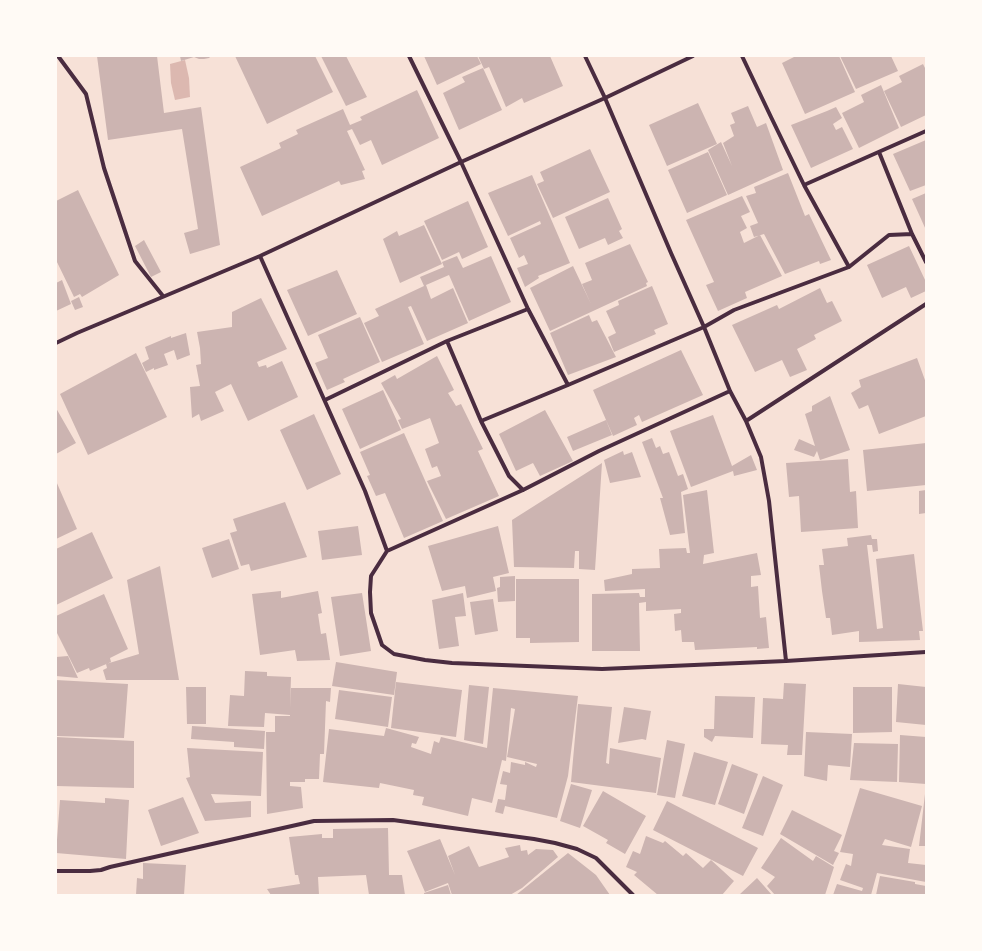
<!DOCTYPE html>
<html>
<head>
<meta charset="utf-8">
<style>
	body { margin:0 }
	#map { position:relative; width:982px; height:951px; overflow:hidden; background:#f7e1d7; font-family:"PT Sans Narrow",sans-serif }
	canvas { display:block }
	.frame { position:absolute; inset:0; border:57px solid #fffaf5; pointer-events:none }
</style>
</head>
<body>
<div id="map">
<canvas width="982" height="951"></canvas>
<div class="frame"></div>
</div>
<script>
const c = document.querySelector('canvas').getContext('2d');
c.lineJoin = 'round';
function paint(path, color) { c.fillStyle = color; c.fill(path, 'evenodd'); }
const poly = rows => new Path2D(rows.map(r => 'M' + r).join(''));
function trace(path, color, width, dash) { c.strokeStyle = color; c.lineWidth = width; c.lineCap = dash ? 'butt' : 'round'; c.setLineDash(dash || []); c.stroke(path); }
const water = poly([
	[185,60,189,78,190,97,175,100,171,83,170,64]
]);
const building = poly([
	[97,56,157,56,164,113,201,107,220,245,190,254,184,233,198,229,182,129,108,140],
	[180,56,211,56,209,58,204,59,199,59,194,57,181,61],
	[235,56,315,56,333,92,267,124],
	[321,56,346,56,367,97,346,106],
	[424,56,477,56,481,64,437,85],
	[478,56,550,56,563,86,524,103,522,98,506,107,489,67,484,69],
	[796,56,839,56,855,92,805,114,782,63],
	[840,56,891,56,898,71,856,89],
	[923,64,926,70,926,115,901,127,884,91,902,82,899,76],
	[483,68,502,110,459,130,443,93,465,82,462,77],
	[881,85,899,128,859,148,842,113,864,102,861,95],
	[417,90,439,138,382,165,371,140,360,145,352,129,347,131,365,170,362,171,365,179,341,185,339,181,262,216,240,167,281,148,279,143,298,134,296,130,343,109,350,125,362,120,360,117],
	[698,103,717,144,667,166,649,125],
	[748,106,757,127,766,123,783,170,728,195,708,150,721,142,732,166,723,143,734,136,730,125,735,123,731,113],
	[836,107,842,118,833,124,836,130,842,127,853,149,811,168,791,125,827,111],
	[926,140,926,185,910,191,893,154],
	[590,149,610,192,553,218,537,184,544,181,540,172],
	[708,152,727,195,687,213,668,170],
	[788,173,805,216,809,214,831,260,820,264,819,261,785,274,764,234,754,237,750,226,758,223,746,196,756,193,754,187],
	[532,175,570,263,538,276,539,278,525,287,517,268,528,264,524,255,519,258,510,238,541,224,540,221,508,236,488,193],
	[78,190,119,275,82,297,80,294,74,297,56,260,56,201],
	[926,193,926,230,912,199],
	[742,196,750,212,741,216,747,228,740,232,744,243,760,235,782,276,745,292,747,298,718,311,706,285,714,282,686,220],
	[608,198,622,229,619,231,623,238,608,245,605,238,579,249,565,217],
	[468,201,488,247,462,259,459,252,442,260,424,221],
	[424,225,442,264,400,283,383,239,397,231,399,236],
	[144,240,161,272,151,277,135,246],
	[630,244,648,282,646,283,647,286,550,331,530,288,573,266,591,304,582,284,592,280,585,263],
	[909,246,926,282,926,291,911,298,906,287,882,298,867,265],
	[457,256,463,268,491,256,511,302,469,321,449,275,426,285,431,299,453,288,468,323,427,341,411,306,408,307,424,344,382,362,364,323,379,316,375,309,424,286,420,277,444,267,442,262],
	[337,270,357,314,308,336,287,290],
	[62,280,71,304,56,311,56,283],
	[652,286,668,324,654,330,656,334,614,352,608,337,616,333,606,311,619,305,618,301],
	[820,288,827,303,832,301,842,321,814,335,816,339,797,349,807,370,790,377,782,360,755,372,732,325,777,305,779,309],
	[79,297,83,307,75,310,71,301],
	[261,298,287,349,257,362,259,367,266,365,267,368,282,361,298,397,248,421,231,384,215,392,224,411,201,421,199,414,192,418,190,387,200,386,196,365,201,364,200,348,197,332,232,327,232,312],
	[589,315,592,322,597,320,616,357,568,375,550,333],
	[360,317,380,362,343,379,345,382,327,390,315,363,328,358,318,335],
	[186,333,190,355,177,360,174,350,164,354,168,365,154,370,154,368,146,372,142,363,149,359,145,347,171,336,171,338],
	[681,350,703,395,642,422,639,415,634,418,637,425,613,436,593,390],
	[136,353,167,417,88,455,60,394],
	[437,356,454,390,448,393,456,406,461,404,483,449,478,451,499,496,446,519,427,481,441,476,437,466,432,468,425,449,439,443,430,418,402,429,398,420,401,419,381,383,395,375,397,379],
	[917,358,926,383,926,416,879,434,868,405,859,409,851,393,861,387,859,380],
	[383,390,401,430,360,449,342,409],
	[830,396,850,450,820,460,817,451,814,457,794,450,799,439,815,446,805,414,812,411,812,406],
	[56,408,76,443,56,454],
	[545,410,573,461,540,476,533,463,516,471,499,434],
	[314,414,341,474,307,490,280,430],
	[713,415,732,466,751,455,757,470,734,476,733,471,691,487,670,431],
	[606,420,612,435,573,451,567,437],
	[404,433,443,521,404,538,385,493,376,496,367,476,370,475,360,452],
	[652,438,656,448,660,446,663,454,669,452,678,476,683,474,688,489,681,492,685,533,670,535,660,498,663,498,642,442],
	[926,443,926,485,867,491,863,450],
	[623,451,624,455,632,452,641,477,610,483,604,460],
	[848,459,850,492,856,491,858,528,801,532,799,496,789,497,786,463],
	[602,463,595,570,579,569,579,551,575,551,574,568,514,567,512,520],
	[56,481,77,529,56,539],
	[707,490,714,553,704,555,703,564,757,553,761,575,751,576,751,587,758,586,760,618,766,617,769,648,757,649,757,647,695,650,694,642,682,642,681,630,675,631,674,614,681,613,681,609,646,611,646,602,639,603,640,651,592,651,592,594,639,593,640,597,645,597,645,589,605,591,604,580,632,574,632,569,660,568,659,549,686,548,687,553,690,553,683,495],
	[926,490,926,513,919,514,919,491],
	[285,502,307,557,251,571,249,564,241,566,230,533,237,531,233,519],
	[358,526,362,555,322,560,318,531],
	[498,526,509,573,493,577,496,591,467,598,465,586,442,591,428,546],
	[92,532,113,578,56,605,56,549],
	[871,535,872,539,877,539,878,551,873,552,872,545,867,545,877,629,883,628,876,559,914,554,923,631,919,631,920,640,859,642,859,631,832,635,830,618,826,618,822,591,819,565,824,565,822,549,848,546,847,538],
	[229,539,239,569,212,578,202,548],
	[160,566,179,680,106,680,103,670,107,668,106,664,139,654,127,580],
	[515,576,515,601,498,602,497,588,500,587,500,577],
	[516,579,579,579,579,642,530,643,530,638,516,638],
	[281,591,281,598,318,591,322,613,318,614,321,634,326,633,330,660,297,661,295,650,260,655,252,594],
	[362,593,371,651,340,656,331,597],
	[463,593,466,616,455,617,459,646,439,649,432,600],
	[104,594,128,649,110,658,111,662,90,671,89,668,77,673,56,631,56,616],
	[493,599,498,631,475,635,470,602],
	[68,656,78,678,56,676,56,657],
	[336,662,397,672,394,695,332,686],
	[245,671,267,672,267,676,291,677,290,708,291,688,331,688,330,702,326,701,324,754,320,754,319,779,305,779,305,782,290,782,290,786,301,787,303,808,267,814,266,732,275,732,275,716,290,716,290,715,265,713,264,727,228,726,230,695,244,696],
	[56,680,128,684,124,738,56,736],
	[396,682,462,690,456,737,391,728],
	[784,683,806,684,802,755,787,755,788,745,761,744,763,698,783,699],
	[898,684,926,687,926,725,896,722],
	[469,685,489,687,483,744,464,740],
	[186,687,206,687,206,724,187,724],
	[853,687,892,687,892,732,853,733],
	[493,688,578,696,568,776,557,818,505,806,503,814,495,812,498,799,505,800,507,785,500,784,503,771,510,773,511,762,525,765,525,762,536,767,537,764,507,757,515,709,511,708,506,761,502,760,492,803,472,798,468,816,422,805,424,797,413,795,414,790,380,783,379,788,323,782,329,729,384,736,386,728,419,737,416,744,412,743,411,747,431,754,434,741,439,743,441,737,487,748],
	[339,690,392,697,388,727,335,719],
	[715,696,755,697,753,738,715,736,712,742,704,737,704,729,714,729],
	[578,704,612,707,606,763,609,764,610,748,661,758,656,793,571,782],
	[624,707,651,711,646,740,642,739,618,743],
	[192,726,265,731,264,749,234,747,234,742,191,739],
	[806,732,852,734,850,767,828,765,827,781,804,776],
	[900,735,926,737,926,784,899,782],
	[56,737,134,741,134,788,56,786],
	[667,740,685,744,675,798,657,795],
	[854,743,898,744,897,782,850,780],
	[187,748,263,752,261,796,211,794,215,803,251,801,251,817,205,821,186,778,190,777],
	[694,752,728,762,715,805,682,796],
	[732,764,758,774,744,814,718,804],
	[763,776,783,785,763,836,742,828],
	[571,784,592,790,580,828,560,821],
	[860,788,922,806,911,847,885,839,882,845,910,849,908,863,926,865,926,882,877,873,871,895,833,895,837,884,862,891,863,888,840,880,846,864,851,866,853,854,840,852],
	[603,791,646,816,625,854,606,843,608,840,583,826],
	[925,794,926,795,926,846,919,846],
	[183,797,199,833,161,846,148,810],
	[105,798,129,800,126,859,56,853,60,800,105,803],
	[667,801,758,848,743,876,653,830],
	[792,810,842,835,834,851,839,853,833,865,780,834],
	[388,828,389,875,402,875,405,895,369,895,366,875,318,877,319,895,271,895,267,889,300,884,298,875,295,875,289,837,322,834,322,838,333,838,333,829],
	[646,836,663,843,665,841,683,856,686,853,703,868,711,860,734,881,722,895,658,895,634,875,637,872,626,867,633,851,640,854],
	[781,838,813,861,816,856,834,867,825,895,775,895,767,886,775,877,761,868],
	[440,839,455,875,448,856,469,846,479,867,509,857,505,848,520,845,521,851,527,850,528,855,536,849,553,850,558,857,522,888,510,895,452,895,448,883,425,892,407,851],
	[568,853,596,875,610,895,516,895],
	[143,863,186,865,184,895,136,895,137,878,143,879],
	[880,876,915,882,915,884,926,886,926,895,876,895],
	[757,878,772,895,739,895],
	[448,885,451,895,424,895,424,893]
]);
const minor = poly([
	[58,56,86,94,104,168,135,261,163,296],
	[409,56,461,162,528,309,568,385],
	[585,56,605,98,671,253,704,327,730,391,746,421,761,457,769,501,786,661],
	[742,56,771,117,804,185,849,267],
	[879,152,912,234,926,262],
	[804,185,926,131],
	[260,256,365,491,387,551],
	[447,341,481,421,509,476,523,490],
	[56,343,77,333,260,256,461,162,605,98,693,56],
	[730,391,599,451,523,490,387,551,371,576,370,592,371,613,382,645,394,654,425,660,452,663,602,669,786,661,926,652],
	[325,400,447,341,528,309],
	[481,421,568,385,704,327,734,310,849,267,889,235,912,234],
	[746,421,926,304],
	[56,871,90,871,101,870,110,867,314,821,393,820,534,839,555,843,577,849,596,858,633,895]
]);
paint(water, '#dcb8b0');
paint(building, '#ccb4b1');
trace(minor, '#4a2c40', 4);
</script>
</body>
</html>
